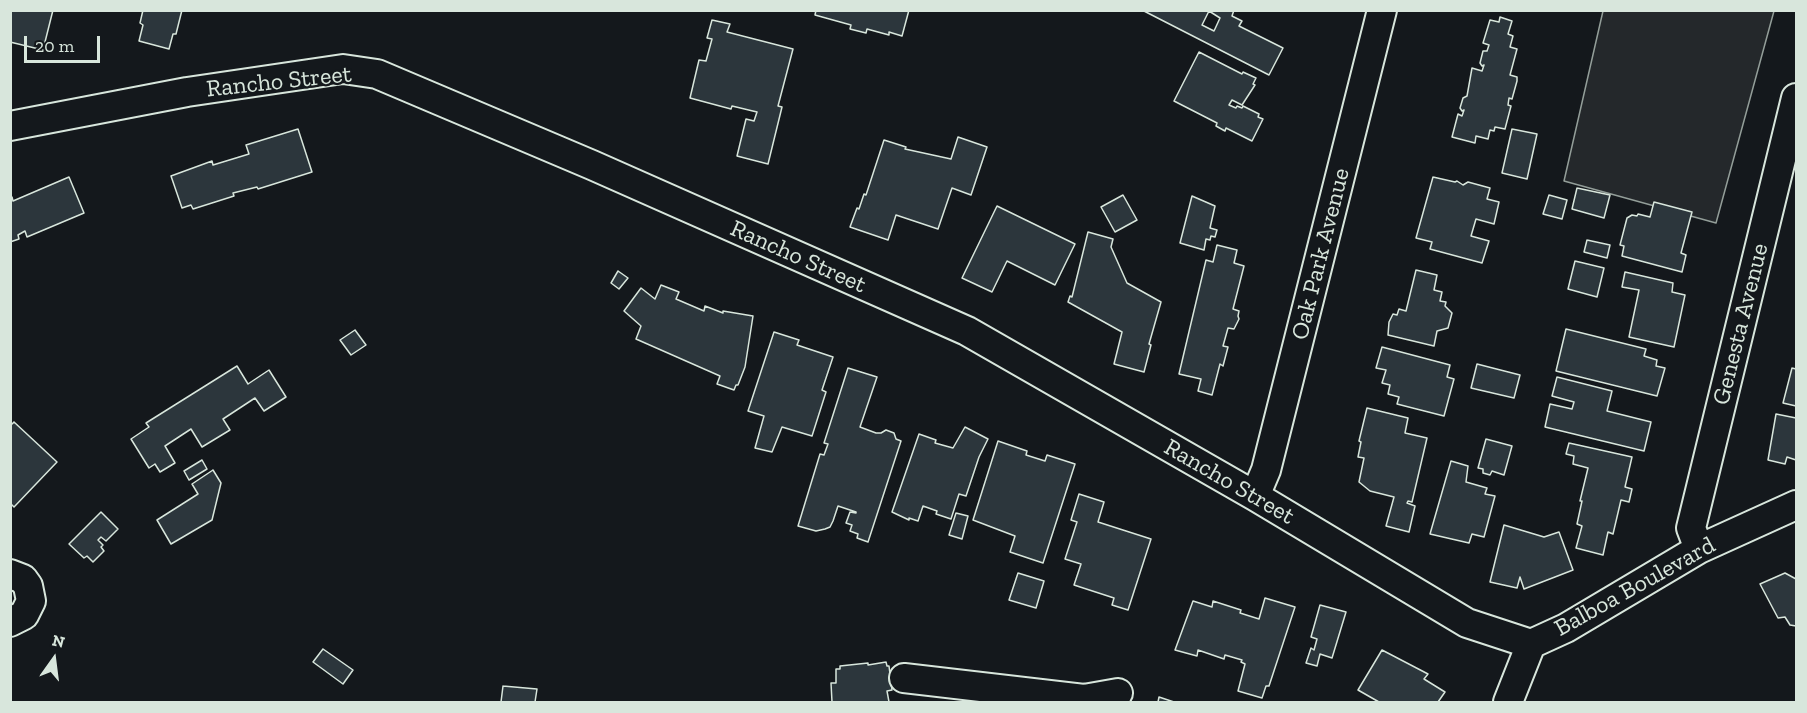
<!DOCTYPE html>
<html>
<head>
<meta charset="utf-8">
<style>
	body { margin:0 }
	#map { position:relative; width:1807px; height:713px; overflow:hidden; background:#14181c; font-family:"Zilla Slab",serif }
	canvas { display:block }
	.frame { position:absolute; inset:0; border:12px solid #d8e6dc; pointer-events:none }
	.north { position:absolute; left:24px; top:629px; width:60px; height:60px; -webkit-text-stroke:4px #14181c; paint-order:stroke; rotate:14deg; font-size:16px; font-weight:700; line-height:24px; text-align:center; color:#d8e6dc }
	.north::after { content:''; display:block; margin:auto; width:21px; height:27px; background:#d8e6dc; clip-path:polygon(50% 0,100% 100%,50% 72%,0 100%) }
	.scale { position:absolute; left:24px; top:36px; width:76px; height:27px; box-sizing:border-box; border:3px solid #d8e6dc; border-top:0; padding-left:8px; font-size:18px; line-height:21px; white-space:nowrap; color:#d8e6dc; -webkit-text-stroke:4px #14181c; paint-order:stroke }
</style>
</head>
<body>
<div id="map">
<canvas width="1807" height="713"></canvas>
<div class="frame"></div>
<div class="north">N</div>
<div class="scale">20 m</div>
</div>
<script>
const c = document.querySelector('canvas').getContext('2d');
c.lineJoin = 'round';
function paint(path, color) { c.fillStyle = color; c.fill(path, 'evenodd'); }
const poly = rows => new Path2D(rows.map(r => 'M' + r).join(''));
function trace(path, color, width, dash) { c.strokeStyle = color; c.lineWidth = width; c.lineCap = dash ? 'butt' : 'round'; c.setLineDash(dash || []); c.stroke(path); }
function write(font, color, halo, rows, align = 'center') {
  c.font = font + ' "Zilla Slab",serif'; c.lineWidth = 4.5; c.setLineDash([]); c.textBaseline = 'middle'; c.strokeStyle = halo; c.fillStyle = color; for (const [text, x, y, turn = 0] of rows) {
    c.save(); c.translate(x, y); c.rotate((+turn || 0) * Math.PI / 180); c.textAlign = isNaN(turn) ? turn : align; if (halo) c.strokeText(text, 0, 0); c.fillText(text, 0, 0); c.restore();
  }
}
const parking = poly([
	[1603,11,1774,11,1716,223,1564,181,1603,11]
]);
const building = poly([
	[10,10,53,10,43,50,10,42,10,10],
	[143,10,182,10,176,34,173,34,169,49,139,41,143,25,140,23,143,10],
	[816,10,909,10,902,36,889,32,889,35,867,29,866,33,850,29,851,25,815,15,816,10],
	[1142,10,1234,10,1232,16,1242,21,1239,26,1283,48,1269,75,1142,10],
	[1209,11,1220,18,1214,31,1202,25,1209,11],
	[1500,17,1512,21,1508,34,1513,36,1510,47,1517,49,1510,75,1517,77,1517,81,1512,99,1509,98,1508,105,1511,106,1505,129,1495,127,1494,131,1490,130,1488,139,1476,136,1475,143,1452,137,1458,114,1462,116,1464,110,1462,111,1460,108,1463,98,1467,96,1472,68,1482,71,1484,65,1482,66,1480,63,1483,51,1487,51,1489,45,1483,43,1490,20,1499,22,1500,17],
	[712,20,730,24,727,32,793,49,778,106,782,107,768,164,737,156,746,119,754,121,757,112,732,106,731,109,690,98,699,60,706,61,712,39,707,38,712,20],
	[1199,52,1242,74,1243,72,1256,78,1253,84,1255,85,1242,105,1232,100,1229,105,1236,108,1237,106,1242,108,1243,106,1259,114,1258,117,1263,119,1252,141,1226,128,1225,131,1216,126,1217,123,1174,101,1199,52],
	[298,129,312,172,258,189,257,187,233,193,234,196,193,209,191,205,182,208,171,176,212,161,213,165,249,154,246,145,298,129],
	[1512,129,1537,134,1527,179,1502,173,1512,129],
	[958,137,987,147,971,195,952,188,938,229,896,215,888,240,850,227,857,208,859,209,864,194,866,195,884,140,906,147,905,149,951,159,958,137],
	[69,177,84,213,27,237,25,231,18,235,19,239,10,242,10,198,12,197,13,201,69,177],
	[1433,177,1455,182,1457,181,1463,185,1468,182,1490,188,1487,199,1499,202,1494,224,1476,219,1471,236,1489,241,1482,263,1430,249,1432,242,1416,238,1433,177],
	[1577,188,1610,195,1604,218,1572,209,1577,188],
	[1123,195,1137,220,1115,232,1101,207,1123,195],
	[1549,195,1567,200,1562,219,1543,214,1549,195],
	[1192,196,1215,206,1210,228,1217,230,1215,237,1211,236,1210,240,1206,239,1204,250,1180,243,1192,196],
	[1654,202,1692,212,1681,253,1686,255,1682,272,1622,256,1624,246,1620,245,1627,218,1632,215,1637,216,1638,214,1650,217,1654,202],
	[997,206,1075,244,1055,285,1007,261,992,292,962,278,997,206],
	[1088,232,1113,239,1111,247,1127,283,1161,302,1149,344,1151,345,1144,372,1114,364,1122,332,1068,302,1070,296,1072,297,1088,232],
	[1587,240,1610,245,1607,258,1584,252,1587,240],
	[1217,245,1237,250,1234,263,1244,266,1233,309,1239,311,1238,316,1239,319,1234,329,1228,328,1223,346,1228,347,1223,366,1220,364,1212,395,1198,391,1201,379,1179,374,1206,260,1213,262,1217,245],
	[1575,261,1604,268,1597,297,1568,289,1575,261],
	[1416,270,1437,275,1434,290,1442,292,1440,301,1446,302,1445,306,1452,313,1448,328,1437,331,1434,346,1388,335,1389,322,1393,314,1397,315,1399,309,1406,311,1416,270],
	[618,271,628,278,619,289,611,283,618,271],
	[1625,272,1673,283,1672,292,1685,295,1674,347,1629,337,1639,290,1622,287,1625,272],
	[661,285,679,292,676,299,704,311,705,306,723,313,723,311,753,316,745,367,738,385,736,385,734,390,717,384,720,376,636,339,641,326,624,311,641,288,655,299,661,285],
	[1566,329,1646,349,1644,356,1657,360,1656,366,1665,368,1657,396,1556,371,1566,329],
	[355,330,366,345,351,355,340,340,355,330],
	[774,332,799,340,797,345,833,357,822,390,826,392,812,436,782,427,772,452,755,448,764,416,748,411,774,332],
	[1382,347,1450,365,1447,377,1454,379,1444,416,1397,404,1399,397,1388,394,1390,385,1382,383,1386,370,1376,368,1382,347],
	[1477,364,1520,375,1514,398,1471,388,1477,364],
	[237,366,248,384,269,370,286,397,264,411,255,398,223,419,230,430,202,447,191,429,165,446,175,463,160,472,155,464,149,468,131,439,149,427,146,423,237,366],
	[848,368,877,377,860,427,876,433,881,433,886,430,894,433,896,439,901,441,868,542,857,538,858,534,850,531,852,525,846,523,850,512,856,513,856,512,838,506,833,521,830,527,825,529,816,531,798,526,820,454,824,455,828,444,824,443,848,368],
	[1792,368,1796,369,1796,406,1783,403,1792,368],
	[1557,377,1612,391,1607,411,1651,422,1644,451,1545,427,1550,404,1572,409,1574,402,1552,396,1557,377],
	[1367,408,1408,418,1405,433,1427,438,1412,502,1408,501,1407,503,1415,506,1409,532,1386,526,1394,497,1370,491,1359,482,1364,458,1358,457,1361,442,1359,441,1367,408],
	[1776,414,1796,418,1796,460,1787,457,1785,464,1768,460,1776,414],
	[14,422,57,462,14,507,10,503,10,426,14,422],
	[965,427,988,439,979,457,966,496,959,494,951,519,936,514,937,511,923,506,918,521,909,518,909,520,892,512,919,434,936,440,935,443,953,448,965,427],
	[1486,439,1512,446,1504,475,1492,471,1490,475,1483,473,1483,469,1478,468,1486,439],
	[998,441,1027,451,1026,455,1045,461,1047,455,1075,464,1043,563,1010,552,1015,536,973,520,998,441],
	[1569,443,1632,457,1625,487,1632,489,1629,502,1621,500,1613,534,1608,532,1603,555,1576,548,1582,526,1577,524,1582,501,1580,501,1588,468,1573,464,1574,456,1566,454,1569,443],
	[202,460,207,469,189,480,184,471,202,460],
	[1451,461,1468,466,1466,482,1487,488,1485,494,1495,496,1484,537,1472,534,1469,543,1430,534,1451,461],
	[213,470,221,483,212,520,171,544,157,520,198,494,192,484,213,470],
	[1079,494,1104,502,1098,522,1151,539,1128,610,1112,605,1114,598,1074,585,1081,564,1065,559,1077,522,1071,520,1079,494],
	[101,512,118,529,106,541,101,537,98,540,103,545,101,547,104,551,93,562,87,556,84,558,69,544,101,512],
	[956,513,968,516,962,539,949,535,956,513],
	[1504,525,1544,537,1559,532,1573,570,1524,589,1520,577,1517,588,1490,582,1504,525],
	[1018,573,1044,581,1036,608,1009,600,1018,573],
	[1785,573,1796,579,1796,626,1790,625,1785,617,1778,618,1760,584,1785,573],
	[1265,598,1295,607,1269,686,1266,686,1262,698,1238,691,1245,664,1241,662,1242,660,1225,655,1224,659,1198,650,1197,656,1175,650,1193,601,1212,607,1213,601,1241,610,1240,613,1259,619,1265,598],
	[1320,605,1346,612,1332,658,1320,654,1317,666,1306,663,1311,648,1314,650,1317,639,1311,637,1320,605],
	[323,649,353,670,343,684,313,662,323,649],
	[1382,650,1428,674,1424,679,1445,692,1438,702,1379,702,1358,690,1382,650],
	[886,662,887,666,889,666,892,690,887,691,889,702,832,702,831,683,836,683,836,669,840,669,840,666,868,663,868,665,886,662],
	[503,686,537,689,535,702,501,702,503,686],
	[1159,697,1174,702,1158,702,1159,697]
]);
const minor = poly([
	[10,126,187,92,343,69,377,74,592,165,967,331,1255,496,1467,623,1531,644],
	[1255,496,1266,470,1382,10],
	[1699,549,1691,528,1796,98],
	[10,574,23,579,28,586,31,601,24,615,10,622],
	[904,678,1084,699,1118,693],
	[1508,702,1531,644,1566,628,1699,549,1796,505]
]);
const streetNames = [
	["Rancho Street",279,82,-6],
	["Oak Park Avenue",1321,254,-76],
	["Rancho Street",798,257,24],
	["Genesta Avenue",1741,324,-76],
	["Rancho Street",1229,482,30],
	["Balboa Boulevard",1635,587,-29]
];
paint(parking, '#24282b');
trace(parking, '#939e99', 1.5);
paint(building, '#2c363c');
trace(building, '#d8e6dc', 1.5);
trace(minor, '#d8e6dc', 32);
trace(minor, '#14181c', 28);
write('24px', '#d8e6dc', '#14181c', streetNames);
</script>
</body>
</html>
